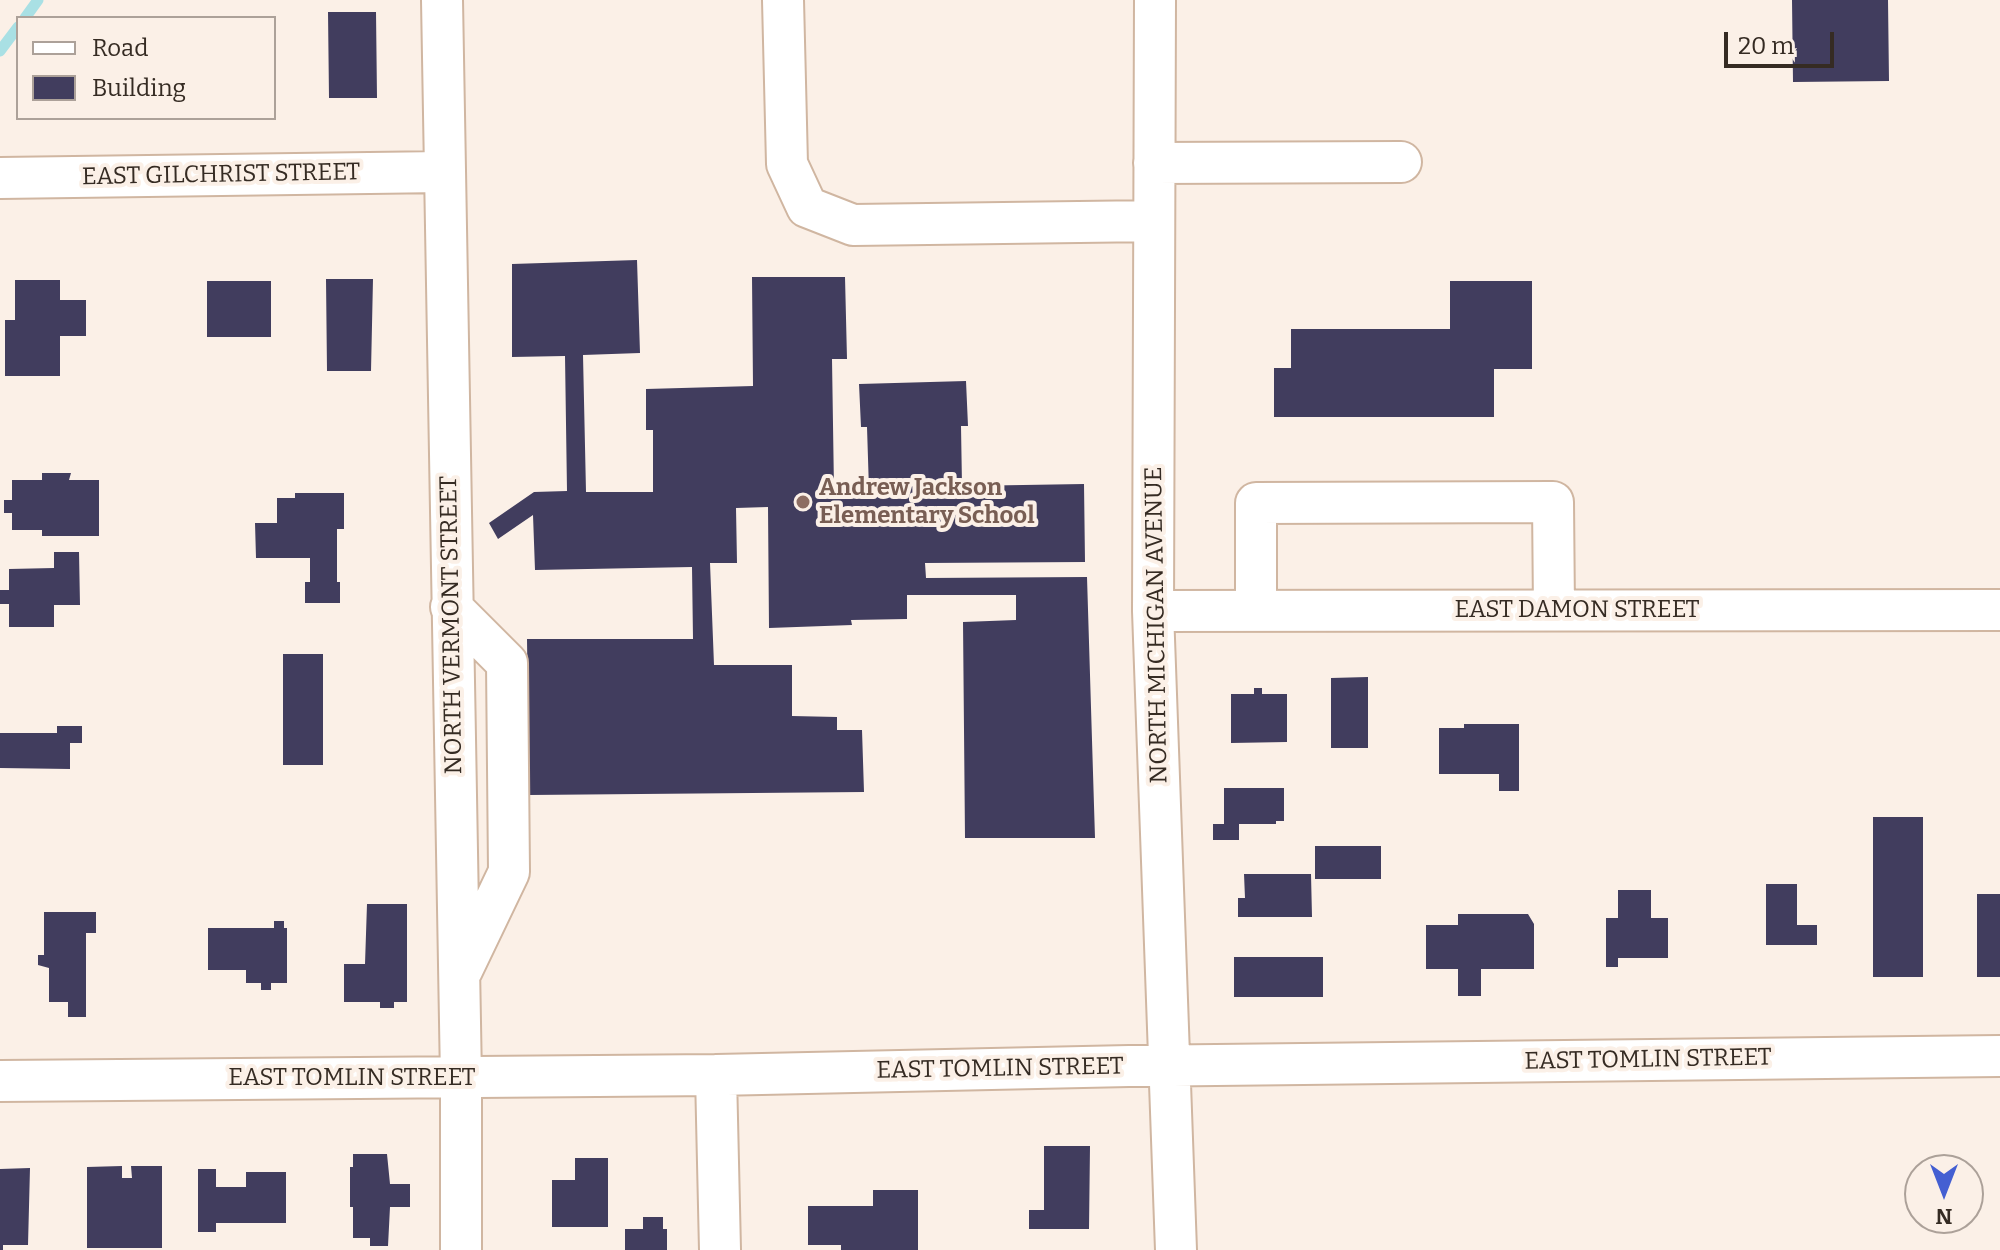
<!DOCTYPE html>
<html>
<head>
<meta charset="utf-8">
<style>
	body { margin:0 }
	#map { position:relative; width:2000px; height:1250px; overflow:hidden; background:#fbf0e7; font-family:Bitter,serif }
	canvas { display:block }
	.legend { position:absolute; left:16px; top:16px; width:260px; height:104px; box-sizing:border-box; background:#fbf0e7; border:2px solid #aca199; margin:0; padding:10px 14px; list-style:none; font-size:24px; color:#352b23 }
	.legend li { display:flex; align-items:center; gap:16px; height:40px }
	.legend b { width:40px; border:2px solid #aca199 }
	.north { position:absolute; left:1904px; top:1154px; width:80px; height:80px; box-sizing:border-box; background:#fbf0e7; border:2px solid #aca199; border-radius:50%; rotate:180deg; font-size:22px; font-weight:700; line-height:32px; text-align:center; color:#352b23 }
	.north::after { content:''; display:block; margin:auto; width:28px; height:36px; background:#445fd2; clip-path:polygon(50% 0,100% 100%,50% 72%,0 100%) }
	.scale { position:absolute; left:1724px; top:32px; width:110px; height:36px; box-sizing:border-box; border:4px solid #352b23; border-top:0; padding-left:10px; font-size:24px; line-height:28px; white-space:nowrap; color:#352b23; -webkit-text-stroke:6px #fbf0e7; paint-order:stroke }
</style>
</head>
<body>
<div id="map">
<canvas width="2000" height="1250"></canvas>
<ul class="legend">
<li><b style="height:10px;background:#fff"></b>Road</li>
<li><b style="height:22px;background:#413d5e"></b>Building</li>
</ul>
<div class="north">N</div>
<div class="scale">20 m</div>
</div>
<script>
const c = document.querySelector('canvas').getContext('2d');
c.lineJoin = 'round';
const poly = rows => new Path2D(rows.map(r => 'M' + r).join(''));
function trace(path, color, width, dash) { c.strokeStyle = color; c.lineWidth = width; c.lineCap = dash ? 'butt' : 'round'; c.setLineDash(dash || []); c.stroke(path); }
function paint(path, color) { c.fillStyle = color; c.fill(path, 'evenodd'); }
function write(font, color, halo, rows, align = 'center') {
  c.font = font + ' Bitter,serif'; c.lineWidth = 8; c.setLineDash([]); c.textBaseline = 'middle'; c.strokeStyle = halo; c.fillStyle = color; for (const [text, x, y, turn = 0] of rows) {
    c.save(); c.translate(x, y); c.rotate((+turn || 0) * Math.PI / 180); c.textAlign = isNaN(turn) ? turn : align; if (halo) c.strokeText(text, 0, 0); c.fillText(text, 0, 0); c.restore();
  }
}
const stream = poly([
	[25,18,38,0],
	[0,51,18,27]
]);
const building = poly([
	[1792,0,1888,0,1889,81,1793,82],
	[328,12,376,12,377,98,329,98],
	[637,260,640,353,583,355,586,492,653,492,653,430,646,430,646,389,753,386,752,277,845,277,847,359,832,359,834,490,869,490,867,427,861,427,859,384,966,381,968,426,961,426,962,486,1084,484,1085,562,925,563,926,578,1087,577,1095,838,965,838,963,622,1016,620,1016,595,907,595,907,619,851,620,852,625,769,628,768,507,736,508,737,563,710,563,714,665,792,665,792,716,837,717,837,730,862,730,864,792,529,795,527,639,693,639,692,567,535,570,533,515,498,539,489,523,534,492,567,491,565,356,512,357,512,264],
	[326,279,373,279,371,371,327,371],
	[15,280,60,280,60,300,86,300,86,336,60,336,60,376,5,376,5,320,15,320],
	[207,281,271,281,271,337,207,337],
	[1450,281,1532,281,1532,369,1494,369,1494,417,1274,417,1274,368,1291,368,1291,329,1450,329],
	[42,473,71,473,69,480,99,480,99,536,42,536,42,530,12,530,12,513,4,513,4,500,12,500,12,480,42,480],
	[295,493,344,493,344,529,337,529,337,582,340,582,340,603,305,603,305,582,310,582,310,558,256,558,255,523,277,523,277,498,295,498],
	[54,552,79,552,80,605,54,605,54,627,9,627,9,604,0,604,0,590,9,590,9,569,54,568],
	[283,654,323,654,323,765,283,765],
	[1368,677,1368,748,1331,748,1331,678],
	[1254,688,1262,688,1262,694,1287,694,1287,742,1231,743,1231,694,1254,694],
	[1464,724,1519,724,1519,791,1499,791,1499,774,1439,774,1439,728,1464,728],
	[57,726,82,726,82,743,70,743,70,769,0,768,0,733,57,733],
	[1224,788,1284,788,1284,821,1276,821,1276,824,1239,824,1239,840,1213,840,1213,824,1224,824],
	[1873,817,1923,817,1923,977,1873,977],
	[1315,846,1381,846,1381,879,1315,879],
	[1244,874,1311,874,1312,917,1238,917,1238,898,1245,898],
	[1766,884,1797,884,1797,925,1817,925,1817,945,1766,945],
	[1618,890,1651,890,1651,918,1668,918,1668,958,1618,958,1618,967,1606,967,1606,918,1618,918],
	[1977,894,2000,894,2000,977,1977,977],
	[367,904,407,904,407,1002,394,1002,394,1008,380,1008,380,1002,344,1002,344,964,365,964],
	[44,912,96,912,96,933,86,933,86,1017,68,1017,68,1002,49,1002,49,968,38,965,38,955,44,955],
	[1458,914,1528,914,1534,924,1534,969,1481,969,1481,996,1458,996,1458,969,1426,969,1426,925,1458,925],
	[274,921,284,921,284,928,287,928,287,983,271,983,271,990,261,990,261,983,246,983,246,970,208,970,208,928,274,928],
	[1234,957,1323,957,1323,997,1234,997],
	[1044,1146,1090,1146,1089,1229,1029,1229,1029,1210,1044,1210],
	[353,1154,387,1154,390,1184,410,1184,410,1207,390,1207,388,1246,370,1246,370,1238,353,1238,353,1207,350,1207,350,1167,353,1167],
	[575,1158,608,1158,608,1227,552,1227,552,1180,575,1180],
	[122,1166,122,1178,132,1178,131,1166,162,1166,162,1248,87,1248,87,1167],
	[30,1168,28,1245,3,1245,3,1250,0,1250,0,1169],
	[198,1169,216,1169,216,1187,246,1187,246,1172,286,1172,286,1223,216,1223,216,1232,198,1232],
	[873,1190,918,1190,918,1250,841,1250,841,1245,808,1245,808,1206,873,1206],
	[643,1217,663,1217,663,1229,667,1229,667,1250,625,1250,625,1229,643,1229]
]);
const minor = poly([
	[442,0,461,1078,461,1250],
	[783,0,787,164,807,207,853,225,1154,221],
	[1155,0,1153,611,1176,1250],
	[1154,163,1401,162],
	[0,178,443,172],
	[451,607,507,663,509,872,462,970],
	[1153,611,2000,610],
	[1256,611,1256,503,1553,502,1554,610],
	[716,1075,720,1250],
	[0,1081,716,1075,1129,1066,2000,1056]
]);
const markers = [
	[803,502,8,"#8d6e63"]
];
const streetNames = [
	["EAST GILCHRIST STREET",221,175,-1],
	["EAST DAMON STREET",1577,610],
	["NORTH VERMONT STREET",452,625,-91],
	["NORTH MICHIGAN AVENUE",1157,625,-91],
	["EAST TOMLIN STREET",1648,1060,-1],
	["EAST TOMLIN STREET",1000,1069,-1],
	["EAST TOMLIN STREET",352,1078]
];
const educationNames = [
	["Andrew Jackson",819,488],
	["Elementary School",819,516]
];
trace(stream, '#a9e0e4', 11);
paint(building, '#413d5e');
trace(minor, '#d0b6a1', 44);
trace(minor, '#fff', 40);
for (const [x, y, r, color] of markers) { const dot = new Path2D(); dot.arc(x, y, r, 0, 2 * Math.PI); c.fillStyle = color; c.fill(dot); trace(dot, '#fbf0e7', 3); }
write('24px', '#352b23', '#fbf0e7', streetNames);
write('bold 24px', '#785e54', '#fbf0e7', educationNames, 'left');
</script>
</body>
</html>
